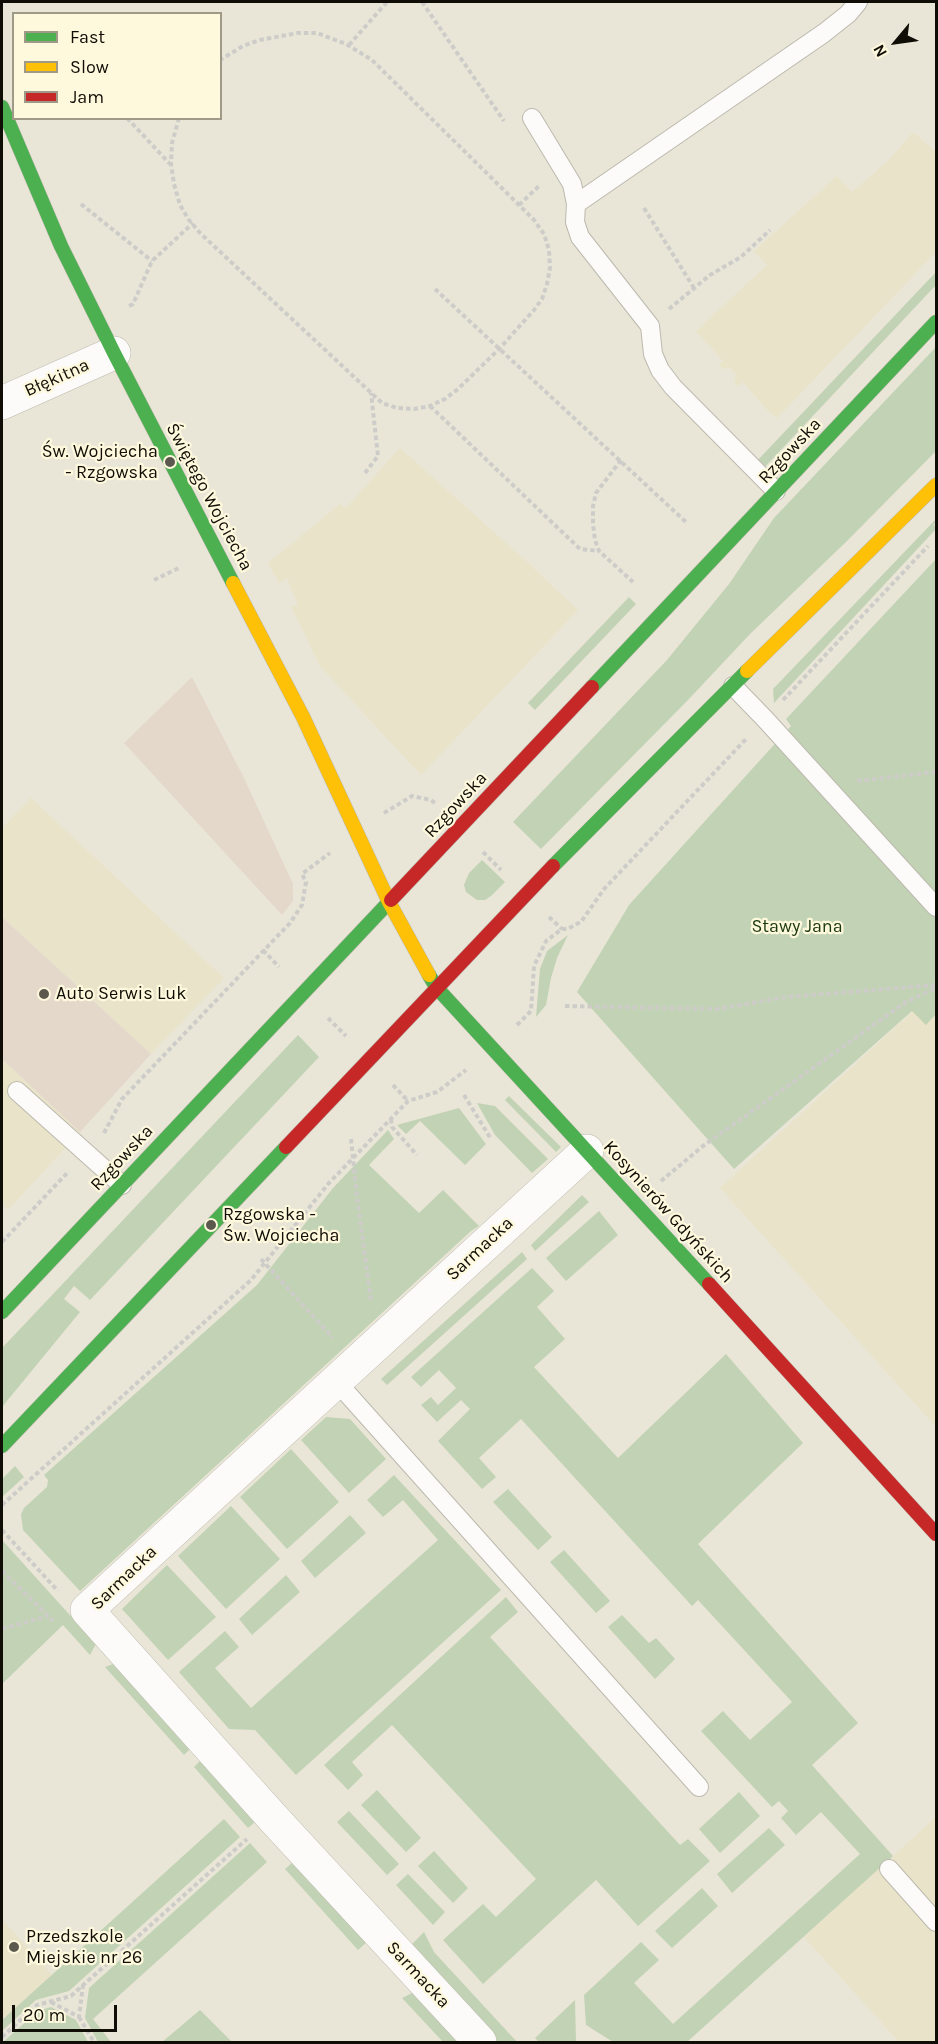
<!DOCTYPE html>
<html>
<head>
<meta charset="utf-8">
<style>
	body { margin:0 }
	#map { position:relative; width:938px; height:2044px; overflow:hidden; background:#e9e6d7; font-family:Karla,sans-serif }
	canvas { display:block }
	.frame { position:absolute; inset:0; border:3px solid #0f0d05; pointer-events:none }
	.legend { position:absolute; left:12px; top:12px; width:210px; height:108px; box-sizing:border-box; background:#fef8dd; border:2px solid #9e9a87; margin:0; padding:8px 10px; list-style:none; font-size:18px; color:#0f0d05 }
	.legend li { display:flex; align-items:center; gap:12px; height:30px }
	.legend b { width:30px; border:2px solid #9e9a87 }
	.north { position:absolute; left:866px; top:12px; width:60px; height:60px; -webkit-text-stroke:4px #fef8dd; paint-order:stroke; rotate:241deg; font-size:16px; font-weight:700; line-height:24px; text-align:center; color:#0f0d05 }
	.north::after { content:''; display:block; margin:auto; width:21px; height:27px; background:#0f0d05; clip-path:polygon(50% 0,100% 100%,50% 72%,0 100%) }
	.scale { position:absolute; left:12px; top:2005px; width:105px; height:27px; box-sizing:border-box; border:3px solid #0f0d05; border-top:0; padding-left:8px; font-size:18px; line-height:21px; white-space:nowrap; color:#0f0d05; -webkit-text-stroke:4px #fef8dd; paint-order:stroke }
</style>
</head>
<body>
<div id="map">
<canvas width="938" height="2044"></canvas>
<div class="frame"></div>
<ul class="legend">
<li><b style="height:8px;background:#4caf50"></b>Fast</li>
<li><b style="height:8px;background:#ffc107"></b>Slow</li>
<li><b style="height:8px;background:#c62828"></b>Jam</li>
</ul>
<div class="north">N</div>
<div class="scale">20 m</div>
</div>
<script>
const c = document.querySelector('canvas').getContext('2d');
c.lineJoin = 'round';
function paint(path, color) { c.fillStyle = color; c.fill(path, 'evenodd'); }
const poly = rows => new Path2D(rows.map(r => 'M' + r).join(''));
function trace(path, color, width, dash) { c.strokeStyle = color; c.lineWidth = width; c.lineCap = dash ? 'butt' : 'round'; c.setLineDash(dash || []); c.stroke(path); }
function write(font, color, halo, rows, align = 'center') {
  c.font = font + ' Karla,sans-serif'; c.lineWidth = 4.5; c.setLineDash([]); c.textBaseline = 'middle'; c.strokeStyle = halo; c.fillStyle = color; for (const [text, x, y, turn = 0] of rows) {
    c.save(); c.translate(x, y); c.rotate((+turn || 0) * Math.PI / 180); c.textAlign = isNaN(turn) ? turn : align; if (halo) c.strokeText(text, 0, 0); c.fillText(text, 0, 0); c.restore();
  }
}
const built = poly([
	[913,132,936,152,936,252,777,418,768,411,743,382,738,386,734,382,736,374,730,368,723,369,719,365,723,361,696,331,767,265,754,251,837,176,852,192,889,160],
	[400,448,525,560,578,610,421,775,320,666,291,607,298,604,287,579,279,583,268,563,340,504,346,508],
	[31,798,224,978,151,1054,2,917,2,828],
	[913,1011,926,1024,936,1014,936,1427,720,1188],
	[2,1059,80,1132,8,1210,2,1204],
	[936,1817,936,2042,899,2042,804,1937],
	[2,1919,52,1975,2,2020]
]);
const industrial = poly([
	[192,677,244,778,293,884,293,901,282,915,124,743],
	[2,917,151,1054,80,1132,2,1059]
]);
const green = poly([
	[936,272,936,285,763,469,756,462],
	[936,347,936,451,846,542,751,633,688,700,541,849,513,822,667,660,729,584,774,518],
	[936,519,934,525,936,529,774,703,773,689],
	[936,559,936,1014,926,1025,912,1011,734,1169,577,992,629,905,791,726,786,719],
	[629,597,636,604,535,710,528,703],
	[482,860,505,882,491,896,485,900,477,900,466,892,464,885,469,873],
	[568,935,557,958,551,978,546,1005,536,1017,540,969,547,951],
	[298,1035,319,1057,90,1300,74,1286,64,1299,80,1312,2,1407,2,1348],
	[509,1096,561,1147,556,1152,505,1100],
	[477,1103,495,1106,548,1159,532,1173,495,1135],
	[459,1108,486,1144,465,1165,420,1121,406,1134,397,1125],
	[388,1130,394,1139,369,1165,419,1213,443,1190,479,1226,471,1231,80,1591,23,1530,21,1514,24,1508,47,1487,48,1480,44,1475,257,1285,333,1188],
	[582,1195,589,1202,535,1251,531,1245],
	[599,1211,618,1235,566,1281,546,1258],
	[522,1252,527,1259,387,1385,381,1379],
	[532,1268,554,1291,537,1307,565,1339,534,1367,618,1458,726,1354,803,1443,698,1544,858,1723,812,1765,893,1856,687,2042,613,2042,586,2025,584,1995,641,1942,659,1960,634,1983,673,2024,860,1854,821,1812,796,1835,781,1818,788,1811,779,1801,772,1807,701,1731,723,1711,750,1740,792,1702,698,1600,692,1606,521,1419,479,1458,496,1477,482,1489,438,1441,470,1409,461,1400,437,1422,421,1405,431,1397,438,1405,456,1388,439,1370,421,1387,411,1377],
	[326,1417,350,1419,386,1459,349,1493,301,1440],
	[291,1449,339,1502,287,1549,240,1497],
	[15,1466,24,1477,2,1497,2,1479],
	[394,1475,501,1590,296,1775,255,1730,229,1729,179,1672,225,1631,239,1647,215,1668,251,1708,438,1540,403,1500,383,1517,367,1500],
	[508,1489,552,1537,538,1550,493,1502],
	[231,1506,280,1559,226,1609,178,1556],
	[350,1515,366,1533,315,1578,301,1561],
	[2,1540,96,1644,90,1655,63,1625,2,1684],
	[564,1550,610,1601,596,1613,550,1562],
	[167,1565,216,1617,168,1660,122,1609],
	[286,1575,300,1592,252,1635,239,1619],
	[506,1597,518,1612,490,1637,680,1845,688,1839,710,1861,638,1926,596,1880,483,1984,443,1940,483,1904,496,1917,536,1879,392,1725,352,1762,363,1775,348,1790,324,1765],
	[622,1615,649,1643,656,1638,675,1659,655,1679,608,1627],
	[116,1663,192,1747,184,1755,105,1667],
	[202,1759,256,1821,248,1828,194,1767],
	[377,1790,421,1838,406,1852,361,1805],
	[739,1792,760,1816,720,1853,699,1829],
	[349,1811,399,1864,387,1875,337,1822],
	[224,1819,240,1837,69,1991,36,2000,2,2031,2,2020],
	[769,1828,785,1845,732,1893,717,1874],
	[250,1843,267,1862,93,2019,111,2042,98,2042,85,2018,89,1988],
	[434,1851,468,1888,453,1903,418,1866],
	[293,1862,368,1941,358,1950,285,1869],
	[408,1874,445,1912,433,1925,396,1885],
	[702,1888,718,1906,672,1948,655,1931],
	[424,1932,434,1952,517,2042,498,2042,410,1946],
	[414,1992,460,2042,443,2042,402,1998],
	[575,2000,576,2042,539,2042,535,2038],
	[51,2007,76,2020,88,2042,3,2042,38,2011],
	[200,2010,232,2042,162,2042]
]);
const path = poly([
	[422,2,504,121],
	[349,45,387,2],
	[127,118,170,164],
	[179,118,172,143,171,164,174,184,180,205,189,220,201,234,382,403,397,408,414,409,430,406,445,399,458,389,500,348,534,310,542,299,547,284,550,268,549,250,544,234,534,220,519,205,372,60,346,44,317,33,298,33,260,40,243,46,220,60],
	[81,204,152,261],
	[519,205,540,185],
	[644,208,694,288],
	[435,289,687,523],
	[129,306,133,304,152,261,193,223],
	[669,309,710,275,741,257,770,230],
	[430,406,580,549,599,551],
	[621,460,596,493,593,506,593,524,595,540,599,551,633,582],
	[365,473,378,456,371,393],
	[154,580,179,568],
	[783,700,928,546],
	[857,781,936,772],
	[384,813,412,796,431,800,436,804],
	[483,852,501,870],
	[549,917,562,929],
	[263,950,279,967],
	[565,1006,717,1009,786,997,936,985],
	[328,1018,346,1036],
	[517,1025,531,1011,534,966,546,941,562,929,567,929,581,922,604,889,747,738],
	[393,1085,408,1101],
	[464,1095,491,1139],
	[391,1119,392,1127,417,1155],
	[104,1133,122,1099,290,923,302,905,306,882,302,874,330,853],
	[351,1139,357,1197,371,1301],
	[661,1181,703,1146,906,1002,936,988],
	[2,1242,69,1171],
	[261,1259,333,1338],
	[2,1505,251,1280,329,1183,408,1101,437,1092,466,1070],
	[2,1530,58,1591],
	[2,1571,53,1621],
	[2,1629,48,1616],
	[51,2002,79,2017,83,1985],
	[79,2017,94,2042],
	[2,2037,37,2005,71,1996,247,1839]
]);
const lane = poly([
	[532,118,572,184,576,204,575,222,580,237,650,326,653,354,660,370,673,387,776,491],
	[576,204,824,33,848,14,858,2],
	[733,686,765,719,936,907],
	[17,1091,122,1185],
	[336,1381,699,1787],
	[889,1869,936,1922]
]);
const street = poly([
	[2,403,114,353],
	[480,2042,273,1818,87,1610,587,1151]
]);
const fast = poly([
	[2,107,61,246,114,353,233,583],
	[592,687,936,322],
	[553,866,747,671],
	[429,975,436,987,709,1284],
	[2,1312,391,900],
	[2,1446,286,1147]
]);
const slow = poly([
	[233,583,303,717,389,902,429,975],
	[747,671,936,485]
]);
const jam = poly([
	[391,900,592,687],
	[286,1147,553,866],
	[709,1284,936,1534]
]);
const markers = [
	[170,462,6,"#5b594e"],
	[44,994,6,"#5b594e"],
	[211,1225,6,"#5b594e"],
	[14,1947,6,"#5b594e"]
];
const streetNames = [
	["Błękitna",57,378,-24],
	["Rzgowska",790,451,-47],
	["Świętego Wojciecha",209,497,62],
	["Rzgowska",456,805,-47],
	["Rzgowska",122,1158,-47],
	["Kosynierów Gdyńskich",668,1212,48],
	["Sarmacka",480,1249,-43],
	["Sarmacka",124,1578,-44],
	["Sarmacka",418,1975,47]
];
const poiNames = [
	["Św. Wojciecha",158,452,"right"],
	["- Rzgowska",158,473,"right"],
	["Auto Serwis Luk",56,994],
	["Rzgowska -",223,1215],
	["Św. Wojciecha",223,1236],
	["Przedszkole",26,1937],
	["Miejskie nr 26",26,1958]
];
const parkNames = [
	["Stawy Jana",797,927]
];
paint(built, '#e8e3c9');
paint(industrial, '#e4d8ca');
paint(green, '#c2d2b4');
trace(lane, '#bcb9ae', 20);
trace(street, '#bcb9ae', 34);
trace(fast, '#bcb9ae', 15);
trace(slow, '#bcb9ae', 15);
trace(jam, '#bcb9ae', 15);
trace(path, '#ceccc9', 4, [4.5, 3]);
trace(lane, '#fcfbf9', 18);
trace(street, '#fcfbf9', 33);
trace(fast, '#4caf50', 14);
trace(slow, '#ffc107', 14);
trace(jam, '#c62828', 14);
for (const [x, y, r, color] of markers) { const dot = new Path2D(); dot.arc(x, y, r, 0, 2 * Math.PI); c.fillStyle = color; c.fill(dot); trace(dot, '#fef8dd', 2); }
write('18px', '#0f0d05', '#fef8dd', streetNames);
write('18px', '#0f0d05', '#fef8dd', poiNames, 'left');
write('18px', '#1a390e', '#fef8dd', parkNames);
</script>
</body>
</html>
